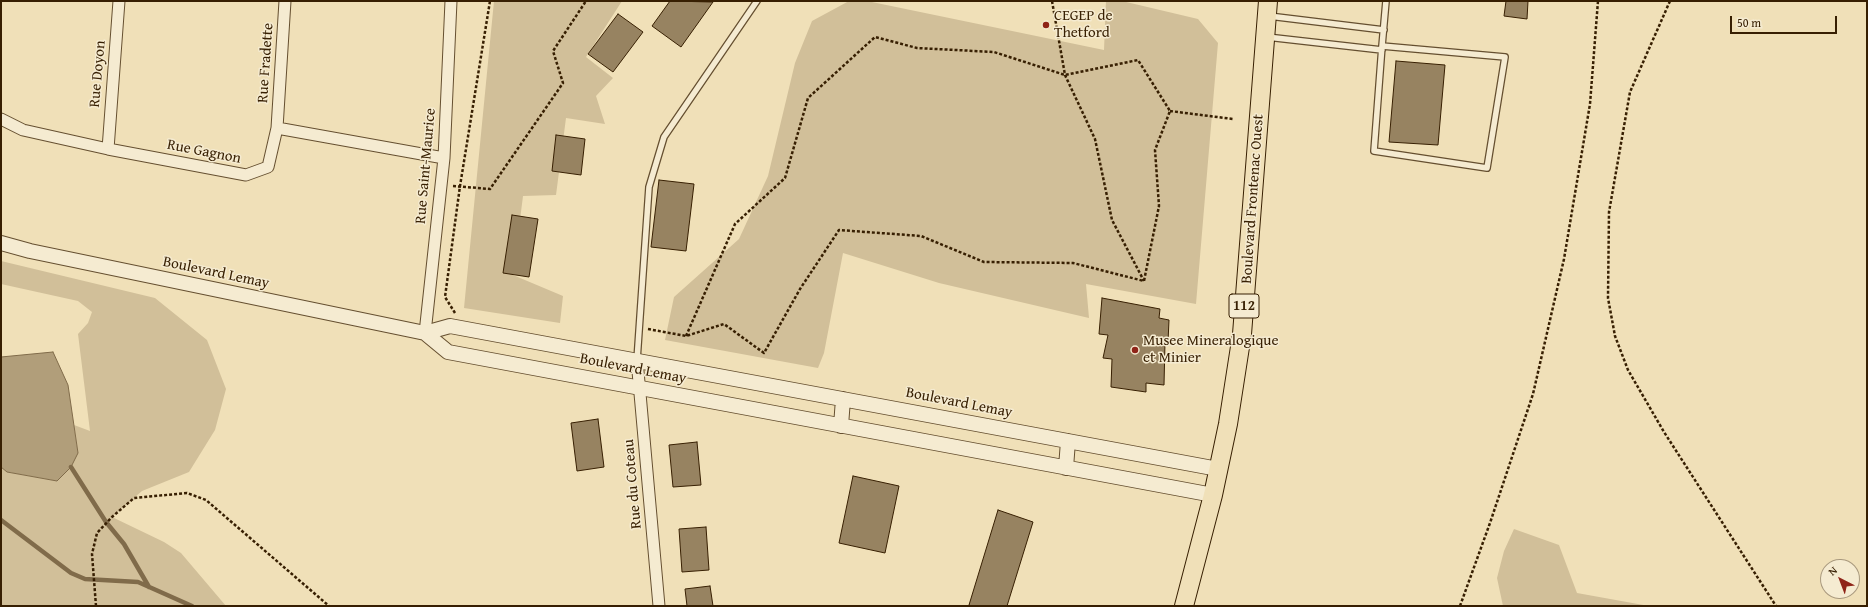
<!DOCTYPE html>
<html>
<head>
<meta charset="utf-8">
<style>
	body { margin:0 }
	#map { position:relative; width:1868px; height:607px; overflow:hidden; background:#f0e0b8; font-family:"Gentium Book Plus",serif }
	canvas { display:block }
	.frame { position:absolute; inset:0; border:2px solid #371f02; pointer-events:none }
	.north { position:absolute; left:1820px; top:559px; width:40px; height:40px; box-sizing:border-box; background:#f5ebd1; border:1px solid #a9997e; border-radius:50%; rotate:318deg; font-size:11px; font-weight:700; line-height:16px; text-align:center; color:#371f02 }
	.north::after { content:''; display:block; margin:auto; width:14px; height:18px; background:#8f2418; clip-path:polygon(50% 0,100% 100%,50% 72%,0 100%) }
	.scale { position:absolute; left:1730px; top:16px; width:107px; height:18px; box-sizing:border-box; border:2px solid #371f02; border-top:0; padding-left:5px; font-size:12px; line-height:14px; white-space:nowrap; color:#371f02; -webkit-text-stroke:3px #f5ebd1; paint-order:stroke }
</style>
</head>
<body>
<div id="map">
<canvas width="1868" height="607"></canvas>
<div class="frame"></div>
<div class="north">N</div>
<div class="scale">50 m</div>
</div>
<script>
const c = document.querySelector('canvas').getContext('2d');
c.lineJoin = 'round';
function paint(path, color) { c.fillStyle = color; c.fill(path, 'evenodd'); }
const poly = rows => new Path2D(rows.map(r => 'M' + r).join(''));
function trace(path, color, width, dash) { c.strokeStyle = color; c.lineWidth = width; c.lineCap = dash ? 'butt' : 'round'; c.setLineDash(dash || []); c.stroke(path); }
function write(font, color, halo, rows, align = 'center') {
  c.font = font + ' "Gentium Book Plus",serif'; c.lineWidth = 3; c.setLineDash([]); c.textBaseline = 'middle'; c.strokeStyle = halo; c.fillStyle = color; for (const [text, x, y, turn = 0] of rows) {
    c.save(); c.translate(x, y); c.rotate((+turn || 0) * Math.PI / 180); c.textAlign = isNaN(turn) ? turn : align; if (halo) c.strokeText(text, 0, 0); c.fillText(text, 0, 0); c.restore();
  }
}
const green = poly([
	[494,1,622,1,586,57,613,78,596,96,605,124,566,118,556,195,523,196,513,275,563,296,560,323,464,308],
	[849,1,867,1,1104,50,1106,1,1122,1,1198,19,1218,43,1196,304,1086,284,1089,318,939,283,843,253,824,353,818,368,665,340,674,297,739,239,768,176,795,63,812,21],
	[1,261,155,298,207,340,226,389,215,430,189,472,142,491,112,517,164,542,181,553,226,606,1,606,1,467,7,472,57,481,78,453,74,425,90,431,78,334,88,323,92,312,78,301,1,284],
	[1514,529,1559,545,1577,593,1649,606,1503,606,1497,578,1504,551]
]);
const water = poly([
	[53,352,68,385,78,453,71,467,57,481,7,472,1,467,1,357,53,352]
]);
const stream = poly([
	[71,467,106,522,124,544,149,587],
	[1,520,71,573,85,579,138,582,192,606]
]);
const building = poly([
	[670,1,713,2,681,47,652,26,670,1],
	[1501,1,1528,1,1527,19,1504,16,1506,1,1501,1],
	[618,14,643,32,613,72,588,54,618,14],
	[1396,61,1445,65,1438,145,1389,142,1396,61],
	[556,135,585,139,581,175,552,171,556,135],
	[659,180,694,184,686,251,651,247,659,180],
	[512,215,538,219,529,277,503,273,512,215],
	[1102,298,1160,309,1159,318,1169,320,1168,342,1165,342,1164,385,1146,383,1146,392,1111,387,1112,359,1103,358,1108,335,1099,334,1102,298],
	[598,419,604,467,577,471,571,423,598,419],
	[697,442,701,485,673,487,669,445,697,442],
	[853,476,899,486,885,553,839,543,853,476],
	[998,510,1033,522,1007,606,972,606,969,605,998,510],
	[706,527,709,570,682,572,679,529,706,527],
	[710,586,713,606,687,606,685,589,710,586]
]);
const path = poly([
	[1052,1,1065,75,1095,139,1112,220,1144,281],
	[1670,1,1630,92,1609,212,1608,298,1615,336,1628,370,1664,432,1776,606],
	[1170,111,1233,119],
	[453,186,490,189,563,83,553,51,586,1],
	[455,313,445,297,460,186,490,1],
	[648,329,686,336,724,324,764,353,800,289,839,230,921,236,984,262,1073,263,1144,281,1159,206,1155,150,1170,111,1138,60,1065,75,994,52,917,48,875,37,808,98,785,178,735,224,686,336],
	[96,606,92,554,97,533,112,517,134,498,187,493,206,500,329,606],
	[1460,606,1490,523,1533,394,1564,259,1590,104,1598,1]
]);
const service = poly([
	[1269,16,1384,30],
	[1267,37,1382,50],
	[1382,46,1505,57,1487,168,1374,151,1382,46,1386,1],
	[637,360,649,187,664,137,757,1]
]);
const minor = poly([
	[1,119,23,130,108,149,246,175,268,167,277,128,444,158],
	[277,128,285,1],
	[108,149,119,1],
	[425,333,444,158,451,1],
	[637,360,659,606]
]);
const tertiary = poly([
	[1,243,30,251,425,333,448,352,1213,495],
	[425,333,450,326,1218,469],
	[841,426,843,399],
	[1066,468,1068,441]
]);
const primary = poly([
	[1184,606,1213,495,1228,424,1242,334,1268,1]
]);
const markers = [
	[1046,25,4,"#8f2418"],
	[1135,350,4,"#8f2418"]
];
const shields = [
	[1244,306,30]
];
const shieldNames = [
	["112",1244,306]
];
const poiNames = [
	["CEGEP de",1054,16],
	["Thetford",1054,33],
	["Musee Mineralogique",1143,341],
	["et Minier",1143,358]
];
const streetNames = [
	["Rue Fradette",266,63,-86],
	["Rue Doyon",98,74,-85],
	["Rue Gagnon",204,152,11],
	["Rue Saint-Maurice",426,166,-85],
	["Boulevard Frontenac Ouest",1253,199,-86],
	["Boulevard Lemay",216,273,12],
	["Boulevard Lemay",633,369,11],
	["Boulevard Lemay",959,403,11],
	["Rue du Coteau",633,484,-95]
];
paint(green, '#d1bf99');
paint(water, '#b19e7a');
trace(water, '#806b4a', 1);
trace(stream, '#806b4a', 4.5);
paint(building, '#978361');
trace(building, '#371f02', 1);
trace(service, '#654f30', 8);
trace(minor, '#654f30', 13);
trace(tertiary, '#654f30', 16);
trace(primary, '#371f02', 20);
trace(path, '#371f02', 2.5, [3, 2]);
trace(service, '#f5ebd1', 5.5);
trace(minor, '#f5ebd1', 11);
trace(tertiary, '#f5ebd1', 14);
trace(primary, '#f0e0b8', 18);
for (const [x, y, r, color] of markers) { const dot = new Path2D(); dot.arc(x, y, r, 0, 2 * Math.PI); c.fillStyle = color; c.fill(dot); trace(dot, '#f5ebd1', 1.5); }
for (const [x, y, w] of shields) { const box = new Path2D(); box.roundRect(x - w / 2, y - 12, w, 24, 3); c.fillStyle = '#f5ebd1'; c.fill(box); trace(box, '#371f02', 1); }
write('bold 14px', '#371f02', null, shieldNames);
write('15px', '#371f02', '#f5ebd1', poiNames, 'left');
write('15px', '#371f02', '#f5ebd1', streetNames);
</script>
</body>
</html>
